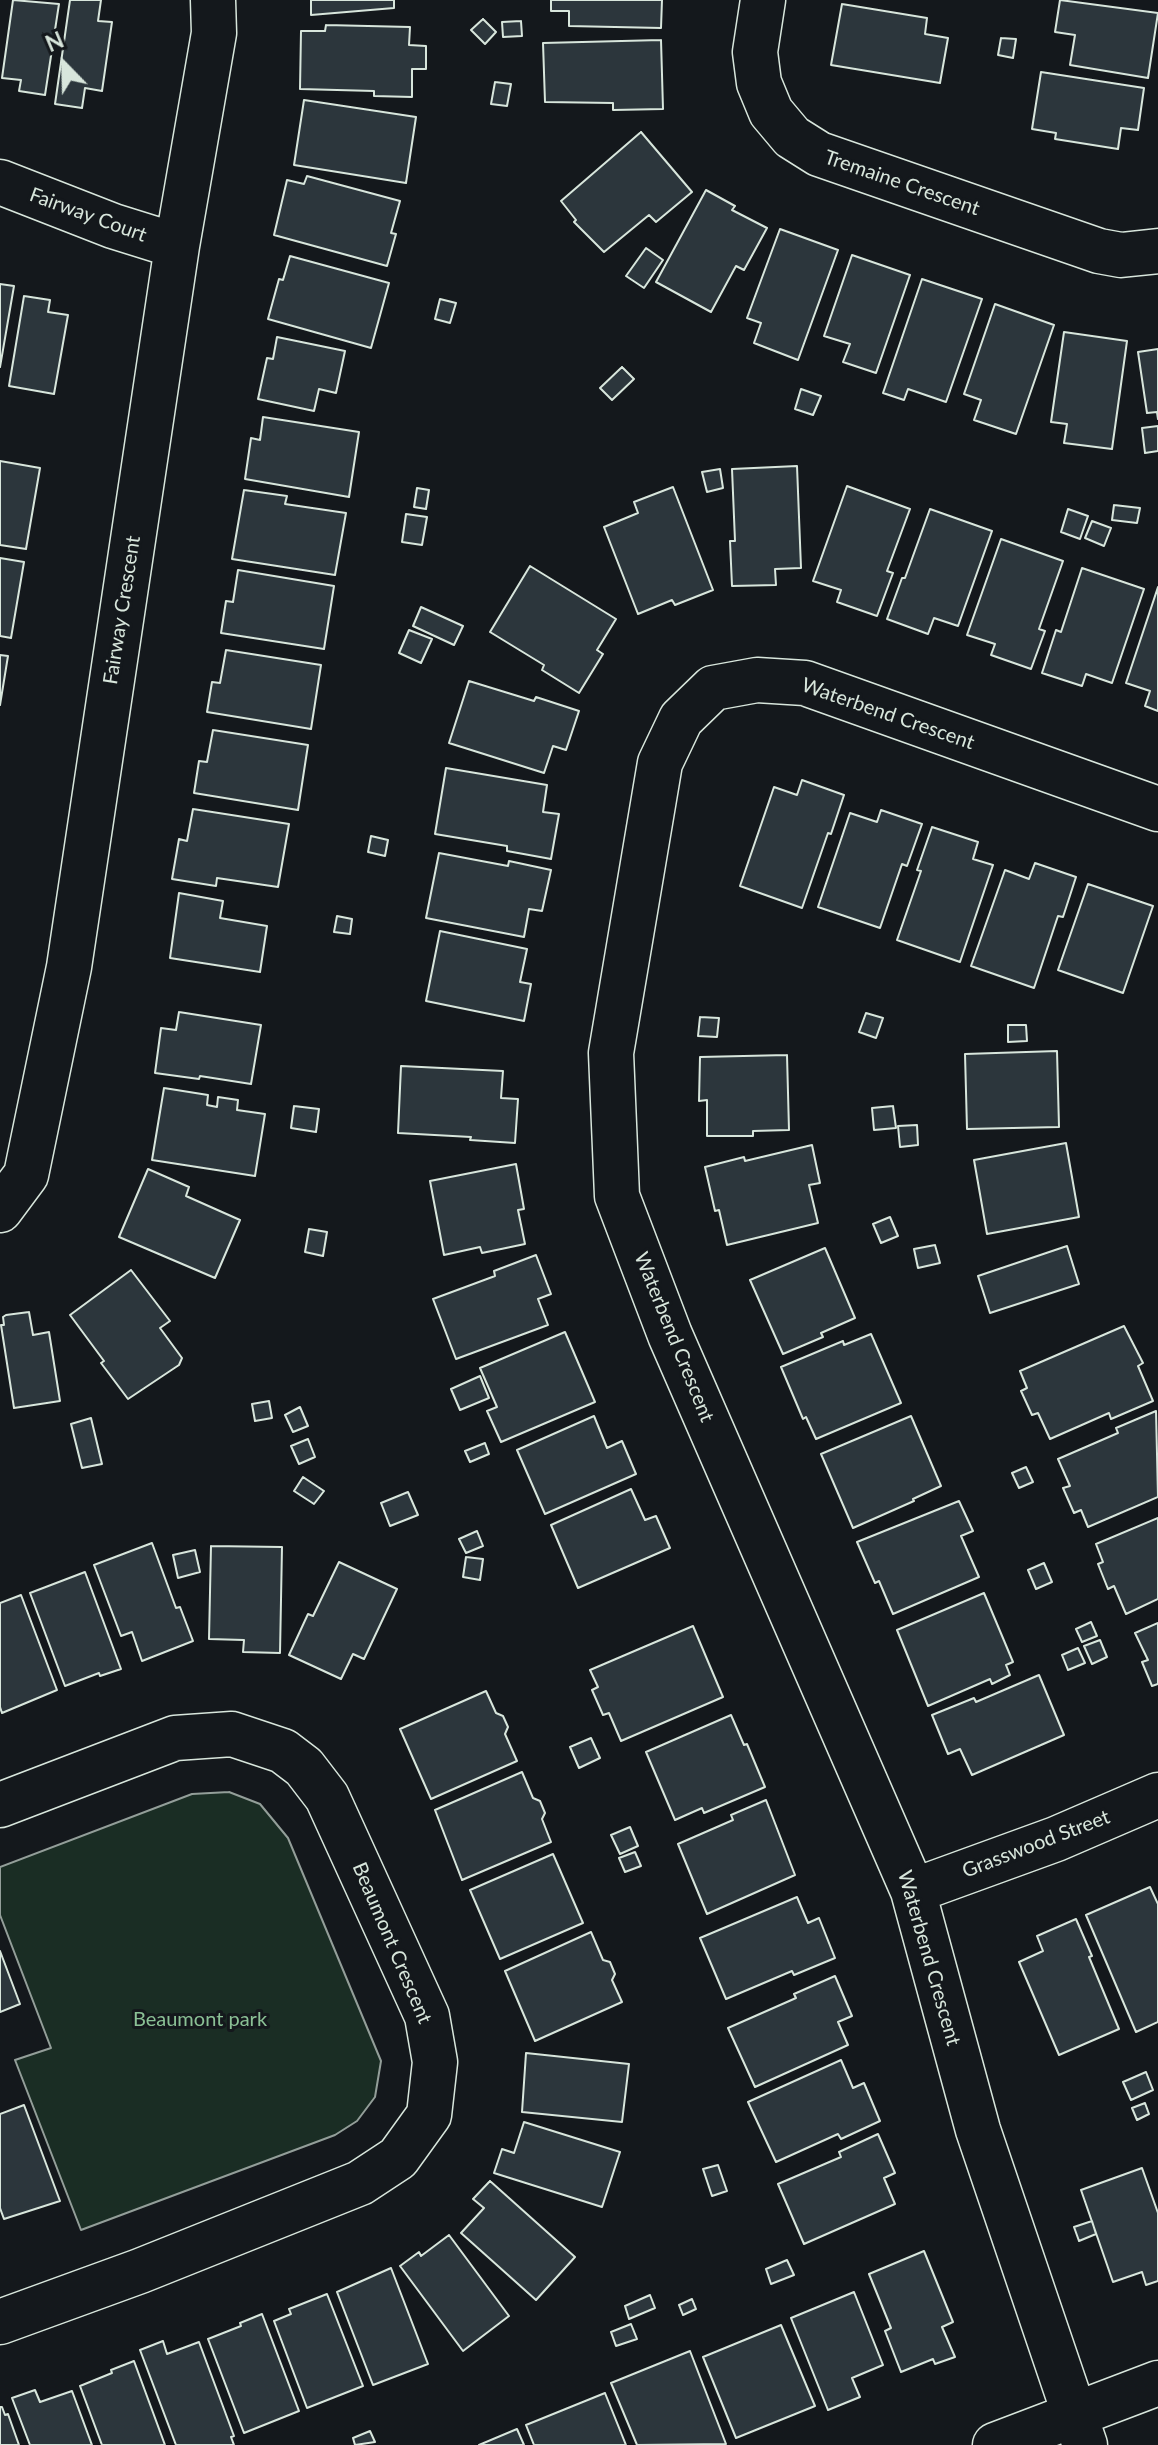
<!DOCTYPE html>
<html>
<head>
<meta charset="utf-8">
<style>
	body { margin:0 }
	#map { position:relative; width:1158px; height:2445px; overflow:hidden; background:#14181c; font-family:Lato,sans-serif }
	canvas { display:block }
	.north { position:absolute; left:24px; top:24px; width:80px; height:80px; -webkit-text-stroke:6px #14181c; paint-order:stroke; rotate:337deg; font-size:22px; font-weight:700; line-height:32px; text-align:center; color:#d8e6dc }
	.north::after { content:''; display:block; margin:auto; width:28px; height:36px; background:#d8e6dc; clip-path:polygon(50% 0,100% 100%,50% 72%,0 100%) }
</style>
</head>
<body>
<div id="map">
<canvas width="1158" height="2445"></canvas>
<div class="north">N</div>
</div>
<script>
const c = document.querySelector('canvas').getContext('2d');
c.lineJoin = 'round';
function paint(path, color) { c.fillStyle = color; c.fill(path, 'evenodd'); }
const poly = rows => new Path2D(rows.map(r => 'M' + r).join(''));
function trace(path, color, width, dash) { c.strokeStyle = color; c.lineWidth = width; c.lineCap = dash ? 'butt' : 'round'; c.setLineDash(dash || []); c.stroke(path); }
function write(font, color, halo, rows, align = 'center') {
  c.font = font + ' Lato,sans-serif'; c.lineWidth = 6; c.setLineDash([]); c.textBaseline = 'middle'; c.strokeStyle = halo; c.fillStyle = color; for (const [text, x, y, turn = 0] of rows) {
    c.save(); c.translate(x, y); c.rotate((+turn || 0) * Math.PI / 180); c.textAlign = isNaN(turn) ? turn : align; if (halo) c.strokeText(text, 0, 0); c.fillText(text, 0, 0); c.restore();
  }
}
const green = poly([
	[229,1792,260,1804,288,1838,381,2061,375,2097,357,2121,335,2135,81,2230,15,2060,51,2048,0,1915,0,1867,192,1794,229,1792]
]);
const building = poly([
	[13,0,59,4,45,95,19,91,21,80,2,78,13,0],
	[70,0,101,0,98,21,112,22,102,91,85,88,82,108,55,104,70,0],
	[311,0,394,0,394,8,311,15,311,0],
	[551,0,662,0,661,28,569,26,569,11,551,11,551,0],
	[1060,0,1158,13,1148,78,1070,65,1075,35,1055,32,1060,0],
	[842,4,927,18,925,34,948,38,940,83,831,65,842,4],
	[483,19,496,32,485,44,471,30,483,19],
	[521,21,522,36,503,37,502,22,521,21],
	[326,25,410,27,409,45,426,46,426,69,412,69,412,97,374,96,374,91,300,89,301,31,325,31,326,25],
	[1001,38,1016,39,1013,58,998,55,1001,38],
	[661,40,663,109,613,110,613,103,545,102,543,43,661,40],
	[1041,72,1144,88,1138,130,1121,128,1118,149,1055,139,1056,133,1032,129,1041,72],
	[495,82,511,84,507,106,491,104,495,82],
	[304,100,416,117,406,183,294,165,304,100],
	[641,132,692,192,656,222,649,215,604,252,574,222,576,220,561,201,641,132],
	[307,176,400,201,391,233,396,234,387,266,274,235,287,180,304,184,307,176],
	[706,190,735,206,732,210,767,228,744,270,736,266,711,312,656,282,706,190],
	[780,229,838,250,798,360,754,343,761,323,747,318,780,229],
	[646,248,663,260,644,288,626,276,646,248],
	[852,255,910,275,876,373,843,362,850,344,824,336,852,255],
	[290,256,389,283,371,348,268,319,279,279,283,280,290,256],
	[922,279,982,299,946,402,908,389,904,400,883,393,922,279],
	[0,284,14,286,0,367,0,284],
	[24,296,50,300,48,312,68,315,54,394,9,386,24,296],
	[440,299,456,303,450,323,435,319,440,299],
	[995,304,1054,325,1016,434,974,420,981,400,964,394,995,304],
	[1064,332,1127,341,1112,449,1064,443,1067,424,1051,422,1064,332],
	[277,337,345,351,336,393,319,389,314,411,258,399,267,358,273,359,277,337],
	[1158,349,1158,419,1157,412,1147,413,1138,352,1158,349],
	[622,367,634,379,612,400,600,388,622,367],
	[801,389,821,396,813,415,795,409,801,389],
	[263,417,359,432,349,497,245,479,251,438,260,440,263,417],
	[1158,426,1158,451,1145,453,1142,428,1158,426],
	[0,461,40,468,26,549,0,545,0,461],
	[797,466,801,568,775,569,776,585,732,586,730,541,735,541,732,469,797,466],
	[720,469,723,488,707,492,702,472,720,469],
	[847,486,910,509,887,571,893,573,877,616,837,602,841,590,813,581,847,486],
	[673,487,713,590,675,605,672,600,638,614,604,527,638,513,634,502,673,487],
	[417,488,429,490,426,509,414,507,417,488],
	[244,490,287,496,285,504,346,513,335,575,232,559,244,490],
	[1114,505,1140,508,1137,523,1112,520,1114,505],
	[930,509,992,531,958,626,934,618,928,634,887,619,902,578,905,578,930,509],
	[1068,509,1088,516,1080,539,1061,532,1068,509],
	[406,514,427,517,422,545,402,542,406,514],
	[1092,521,1111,528,1104,546,1085,538,1092,521],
	[1001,539,1063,561,1039,629,1045,631,1031,669,991,655,995,644,967,635,1001,539],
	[0,558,24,562,11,638,0,636,0,558],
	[530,566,616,619,597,650,603,654,579,693,542,670,544,665,490,632,530,566],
	[1082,568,1144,589,1112,683,1086,674,1082,686,1042,673,1056,630,1061,632,1082,568],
	[238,570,334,586,324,649,221,633,226,601,233,602,238,570],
	[1158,587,1158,711,1145,706,1150,691,1126,683,1158,587],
	[421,607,463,626,454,645,413,626,421,607],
	[409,630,432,639,421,663,399,653,409,630],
	[226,650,321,665,311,729,207,712,212,682,220,683,226,650],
	[0,655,8,656,0,705,0,655],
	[469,681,534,701,536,697,579,711,566,750,553,746,544,773,449,743,469,681],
	[213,730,308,745,298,810,194,793,199,761,207,762,213,730],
	[446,768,547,785,543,812,559,814,551,859,507,851,507,846,435,834,446,768],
	[802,780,844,795,831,834,828,833,802,908,740,886,774,787,797,795,802,780],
	[193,809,289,824,278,887,217,878,216,886,172,879,179,839,187,841,193,809],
	[881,810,922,824,907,866,902,864,880,928,818,907,850,813,877,822,881,810],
	[932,827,978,842,973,859,993,865,960,962,897,940,921,871,917,870,932,827],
	[371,836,388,840,385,856,368,852,371,836],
	[439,853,508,866,509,861,551,870,542,911,529,909,524,937,426,918,439,853],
	[1035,863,1076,877,1063,917,1058,916,1034,988,971,966,1005,870,1029,879,1035,863],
	[1088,884,1153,906,1123,993,1058,970,1088,884],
	[179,893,223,901,220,918,267,926,260,972,170,958,179,893],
	[337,916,352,919,350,934,334,932,337,916],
	[440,931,527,949,520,982,531,984,524,1021,426,1001,440,931],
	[179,1012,261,1025,251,1084,200,1076,199,1079,155,1073,161,1028,176,1030,179,1012],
	[866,1013,883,1018,876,1038,859,1032,866,1013],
	[700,1017,719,1018,717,1037,698,1036,700,1017],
	[1008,1025,1026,1025,1027,1041,1008,1042,1008,1025],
	[1057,1051,1059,1127,967,1129,965,1054,1057,1051],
	[787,1055,789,1130,753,1131,753,1136,707,1136,707,1100,699,1101,700,1057,787,1055],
	[401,1066,503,1071,501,1098,518,1099,515,1143,470,1140,471,1137,398,1133,401,1066],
	[164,1088,208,1095,207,1105,217,1107,218,1097,238,1100,237,1110,265,1114,255,1176,152,1160,164,1088],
	[294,1106,319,1109,316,1132,291,1128,294,1106],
	[893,1106,896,1128,874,1130,872,1108,893,1106],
	[917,1125,918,1145,900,1147,898,1126,917,1125],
	[1066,1143,1079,1217,987,1234,974,1160,1066,1143],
	[812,1145,820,1183,809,1185,818,1223,727,1245,719,1210,715,1211,705,1167,744,1157,745,1161,812,1145],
	[516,1164,524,1209,518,1210,525,1244,482,1253,480,1247,444,1255,430,1181,516,1164],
	[148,1169,189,1187,186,1196,240,1220,215,1278,119,1237,148,1169],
	[890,1217,898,1236,881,1243,873,1224,890,1217],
	[309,1229,327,1232,323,1256,305,1252,309,1229],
	[935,1245,940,1263,918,1268,914,1249,935,1245],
	[1067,1246,1079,1284,990,1313,978,1276,1067,1246],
	[825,1248,855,1318,821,1333,823,1337,783,1354,750,1280,825,1248],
	[536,1255,551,1294,538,1299,548,1325,456,1359,433,1299,495,1276,494,1271,536,1255],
	[131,1270,170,1321,160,1328,182,1358,179,1365,128,1399,101,1363,104,1361,70,1315,131,1270],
	[29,1312,33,1335,49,1332,60,1401,14,1408,1,1325,4,1325,3,1317,6,1315,29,1312],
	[1124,1326,1143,1363,1138,1366,1153,1401,1111,1419,1109,1413,1050,1439,1038,1413,1032,1415,1021,1391,1027,1388,1020,1371,1124,1326],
	[565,1332,595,1402,501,1442,487,1411,497,1407,480,1368,565,1332],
	[871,1334,901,1403,816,1439,806,1417,803,1419,781,1367,843,1341,844,1345,871,1334],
	[480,1376,489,1398,460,1410,451,1389,480,1376],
	[269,1401,272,1418,255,1421,252,1404,269,1401],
	[300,1407,308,1426,293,1432,285,1415,300,1407],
	[1156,1411,1158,1497,1088,1527,1081,1510,1074,1513,1063,1488,1070,1486,1058,1459,1118,1433,1116,1428,1156,1411],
	[594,1416,607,1448,622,1441,636,1474,545,1514,517,1450,594,1416],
	[911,1416,941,1486,913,1499,914,1501,853,1528,821,1454,911,1416],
	[91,1418,102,1464,82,1468,71,1424,91,1418],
	[308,1439,315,1457,299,1464,291,1446,308,1439],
	[485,1443,489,1454,470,1462,465,1451,485,1443],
	[1026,1467,1033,1482,1019,1488,1012,1473,1026,1467],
	[303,1477,324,1491,314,1504,294,1491,303,1477],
	[631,1489,645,1520,656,1516,670,1548,578,1588,551,1525,631,1489],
	[408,1492,418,1515,390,1526,381,1503,408,1492],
	[959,1501,973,1531,961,1536,979,1577,893,1614,879,1581,875,1583,857,1542,959,1501],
	[1158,1518,1158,1599,1126,1614,1114,1586,1108,1589,1098,1564,1103,1562,1096,1544,1158,1518],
	[477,1531,483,1546,466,1553,459,1539,477,1531],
	[152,1543,176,1608,180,1607,193,1641,142,1661,132,1632,121,1636,94,1565,152,1543],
	[211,1546,282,1547,280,1653,243,1652,244,1640,209,1639,211,1546],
	[195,1550,200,1572,178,1578,173,1555,195,1550],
	[466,1557,483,1559,480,1580,463,1577,466,1557],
	[339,1562,397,1589,364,1659,353,1654,341,1679,289,1655,308,1614,313,1616,339,1562],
	[1044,1563,1052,1582,1036,1589,1028,1570,1044,1563],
	[85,1572,121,1669,100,1676,99,1673,65,1686,30,1593,85,1572],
	[984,1593,1013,1662,1006,1665,1010,1675,992,1684,990,1679,928,1706,897,1630,984,1593],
	[21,1595,57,1690,2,1713,0,1707,0,1603,21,1595],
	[1091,1622,1097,1636,1082,1642,1076,1629,1091,1622],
	[1158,1623,1158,1684,1152,1686,1142,1662,1148,1660,1135,1633,1158,1623],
	[693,1626,723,1697,621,1741,609,1713,603,1715,592,1690,598,1687,590,1670,693,1626],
	[1100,1640,1107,1657,1092,1664,1084,1646,1100,1640],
	[1078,1648,1085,1663,1068,1670,1062,1655,1078,1648],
	[1039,1675,1064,1735,972,1775,960,1749,948,1754,932,1715,974,1698,976,1702,1039,1675],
	[486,1691,496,1713,503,1716,508,1727,505,1734,517,1761,431,1799,400,1729,486,1691],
	[731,1715,744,1745,747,1744,765,1787,704,1813,702,1808,675,1820,646,1752,731,1715],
	[591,1738,600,1758,579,1768,570,1747,591,1738],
	[522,1772,533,1798,540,1801,545,1813,542,1819,551,1842,462,1880,435,1810,522,1772],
	[766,1800,795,1875,707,1914,678,1844,733,1820,731,1815,766,1800],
	[630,1827,638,1846,620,1854,611,1835,630,1827],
	[635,1852,641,1866,625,1872,619,1858,635,1852],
	[553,1854,583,1923,500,1959,470,1890,553,1854],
	[1150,1887,1158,1904,1158,2022,1136,2032,1086,1915,1150,1887],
	[797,1897,808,1923,819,1918,835,1958,794,1975,792,1971,726,1999,700,1938,797,1897],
	[1076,1919,1092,1956,1089,1957,1119,2029,1059,2055,1019,1962,1043,1951,1037,1936,1076,1919],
	[591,1932,603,1960,610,1962,615,1974,612,1980,622,2002,535,2041,505,1971,591,1932],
	[0,1951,20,2004,0,2012,0,1951],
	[835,1976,852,2016,838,2022,848,2045,755,2087,728,2028,796,1998,794,1994,835,1976],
	[526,2053,629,2064,622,2122,522,2112,526,2053],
	[841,2060,853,2088,864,2083,880,2121,841,2139,838,2134,776,2162,748,2102,841,2060],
	[1146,2072,1153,2090,1131,2100,1123,2082,1146,2072],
	[1145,2103,1149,2114,1137,2120,1132,2108,1145,2103],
	[24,2105,60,2201,4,2219,0,2208,0,2114,24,2105],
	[524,2122,620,2152,602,2207,494,2173,502,2149,514,2153,524,2122],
	[878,2134,895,2173,884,2178,895,2204,804,2244,778,2184,841,2157,839,2152,878,2134],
	[718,2165,727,2191,712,2196,703,2169,718,2165],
	[1142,2168,1158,2213,1158,2281,1146,2285,1142,2272,1113,2282,1081,2190,1142,2168],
	[490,2181,575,2257,536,2300,461,2233,484,2208,473,2199,490,2181],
	[1092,2221,1096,2234,1079,2241,1074,2227,1092,2221],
	[449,2235,509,2316,463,2351,400,2266,419,2252,421,2256,449,2235],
	[924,2251,953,2322,942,2327,955,2357,935,2364,933,2359,901,2372,885,2331,891,2328,869,2274,924,2251],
	[787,2260,794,2275,771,2284,766,2269,787,2260],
	[391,2268,428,2364,373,2385,337,2292,391,2268],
	[854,2292,883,2365,852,2378,860,2397,828,2410,791,2318,854,2292],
	[327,2294,363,2386,307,2408,274,2321,291,2314,289,2309,327,2294],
	[650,2295,655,2308,629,2319,625,2306,650,2295],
	[692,2299,696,2309,683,2315,679,2305,692,2299],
	[262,2314,299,2411,244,2433,208,2339,241,2326,240,2323,262,2314],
	[631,2324,637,2339,616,2346,611,2332,631,2324],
	[781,2325,815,2406,736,2438,703,2357,781,2325],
	[163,2341,167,2354,199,2342,234,2436,231,2437,234,2445,176,2445,140,2350,163,2341],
	[690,2351,726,2444,637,2445,611,2383,690,2351],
	[134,2361,165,2445,102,2445,80,2386,112,2373,111,2370,134,2361],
	[35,2390,40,2402,72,2391,92,2445,30,2445,12,2398,35,2390],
	[605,2393,626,2445,534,2445,526,2425,605,2393],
	[0,2407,2,2407,5,2415,8,2414,19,2445,0,2445,0,2407],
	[517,2429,524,2445,479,2445,517,2429],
	[370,2431,375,2442,355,2445,353,2438,370,2431]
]);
const minor = poly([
	[763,0,755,52,759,83,771,112,792,137,819,154,1099,251,1121,255,1158,251],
	[0,182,113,226,177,246],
	[0,1210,26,1175,69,967,177,246,214,33,213,0],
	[0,1805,175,1738,232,1734,283,1751,304,1767,327,1797,427,2016,435,2062,429,2115,398,2158,360,2183,140,2271,0,2322],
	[913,1891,1056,1839,1158,1795],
	[995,2445,1158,2383],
	[1085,2445,978,2130,913,1891,670,1335,617,1196,611,1053,660,763,681,719,713,688,757,680,805,683,1158,809]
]);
const streetNames = [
	["Tremaine Crescent",902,183,19],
	["Fairway Court",88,215,20],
	["Fairway Crescent",122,610,-81],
	["Waterbend Crescent",888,714,19],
	["Waterbend Crescent",674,1337,68],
	["Grasswood Street",1036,1844,-21],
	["Beaumont Crescent",392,1943,67],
	["Waterbend Crescent",929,1958,74]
];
const parkNames = [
	["Beaumont park",200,2020]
];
paint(green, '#1a2d24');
trace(green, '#939e99', 2);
paint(building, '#2c363c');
trace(building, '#d8e6dc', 2);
trace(minor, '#d8e6dc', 47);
trace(minor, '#14181c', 44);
write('20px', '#d8e6dc', '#14181c', streetNames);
write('20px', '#8ac095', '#14181c', parkNames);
</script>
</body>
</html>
